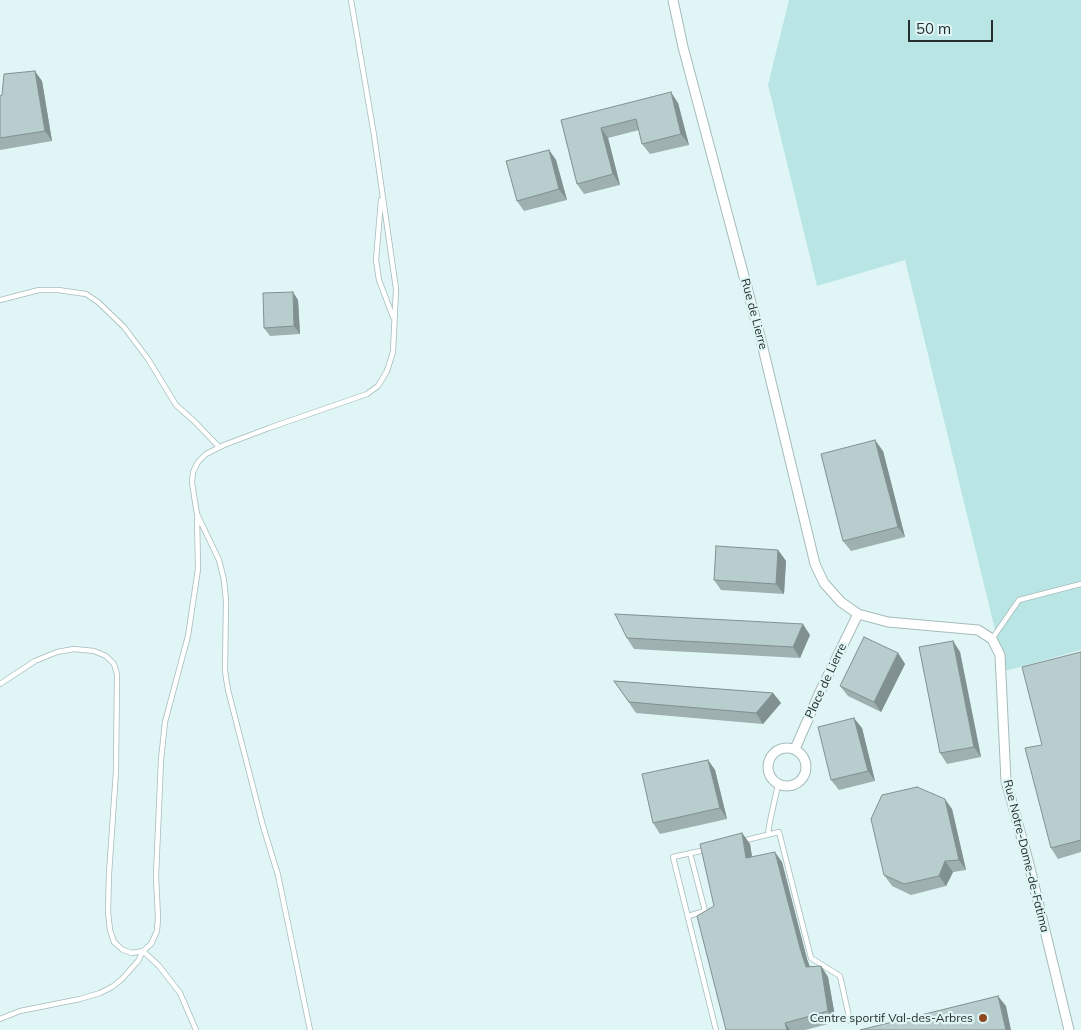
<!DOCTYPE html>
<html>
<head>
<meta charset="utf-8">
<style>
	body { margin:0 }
	#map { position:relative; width:1081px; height:1030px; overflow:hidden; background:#e0f6f6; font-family:Mulish,sans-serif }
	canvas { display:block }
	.scale { position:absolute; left:908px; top:20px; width:85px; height:22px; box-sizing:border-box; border:2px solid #262e2e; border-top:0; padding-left:6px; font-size:15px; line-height:18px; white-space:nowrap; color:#262e2e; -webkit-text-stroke:4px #e0f6f6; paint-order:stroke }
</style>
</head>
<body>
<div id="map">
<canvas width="1081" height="1030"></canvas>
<div class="scale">50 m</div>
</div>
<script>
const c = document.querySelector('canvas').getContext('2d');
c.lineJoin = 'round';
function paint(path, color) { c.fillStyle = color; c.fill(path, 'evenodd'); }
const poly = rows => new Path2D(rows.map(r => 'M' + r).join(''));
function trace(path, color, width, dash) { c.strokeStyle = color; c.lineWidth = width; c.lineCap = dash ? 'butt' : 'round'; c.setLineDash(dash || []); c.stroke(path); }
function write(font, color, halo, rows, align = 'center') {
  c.font = font + ' Mulish,sans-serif'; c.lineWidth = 4.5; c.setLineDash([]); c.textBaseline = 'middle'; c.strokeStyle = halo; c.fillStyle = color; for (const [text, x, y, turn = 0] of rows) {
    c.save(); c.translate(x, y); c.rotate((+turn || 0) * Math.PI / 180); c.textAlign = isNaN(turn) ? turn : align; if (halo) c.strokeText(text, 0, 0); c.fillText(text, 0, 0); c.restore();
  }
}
const green = poly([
	[789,0,1081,0,1081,650,1005,671,905,260,817,286,768,85]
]);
const service = poly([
	[381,200,376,260,379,280,393,317],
	[0,300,39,290,58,290,86,294,98,302,124,327,148,359,176,405,195,422,219,447],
	[992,639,1019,600,1081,584],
	[0,684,35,661,57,652,74,649,94,651,106,656,114,664,117,674,116,771,109,874,108,912,110,930,114,942,123,950,132,953,143,951,151,944,157,931,158,918,156,876,161,760,165,722,188,636,198,569,197,516],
	[768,834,770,821,778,785],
	[742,841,779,832,811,958,840,976,850,1021],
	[705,850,673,857,716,1030],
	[688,916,705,911,690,853],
	[0,1019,20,1011,80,999,100,993,112,987,122,979,138,961,143,951,159,966,180,993,196,1030],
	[310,1030,278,875,263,826,228,690,225,671,226,601,224,580,219,560,197,514,192,483,193,472,198,462,206,454,224,445,269,428,367,394,378,386,387,371,393,352,396,289,374,135,351,0]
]);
const minor = poly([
	[673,0,683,47,762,344,815,564,824,583,841,602,858,614,888,622,978,630,992,639,1000,655,1006,781,1029,864,1069,1030],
	'768 767a19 19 0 1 1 38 0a19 19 0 1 1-38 0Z',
	[795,749,819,694,858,614]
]);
const wall = poly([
	[42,81,52,141,0,150,0,96],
	[678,103,689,145,650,154,642,144,639,130,608,138,620,185,584,194,577,184,561,120],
	[549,150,556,160,567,200,524,211,517,201],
	[298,300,300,334,270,336,264,328],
	[883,451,905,537,851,551,843,541],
	[778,550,786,561,784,594,721,590,714,580],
	[810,635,800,658,634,649,627,638],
	[953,641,960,652,981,757,947,764,940,753],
	[1081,652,1081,852,1058,859,1051,848,1042,745],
	[898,653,905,664,881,712,848,696,840,686],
	[614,681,773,693,781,703,763,724,636,713],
	[862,728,875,781,839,790,831,780],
	[708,760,715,770,727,819,660,834,653,823],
	[952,809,966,870,953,872,946,886,911,895,892,886,884,875],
	[742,833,750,844,752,857,782,862,807,959,810,967,821,966,828,977,836,1022,805,1030,726,1030]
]);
const shadedWall = poly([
	[35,71,42,81,52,141,45,131],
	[671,92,678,103,689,145,681,134],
	[601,128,608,138,620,185,613,174],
	[549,150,556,160,567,200,559,189],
	[293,292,298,300,300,334,294,326],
	[875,440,883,451,905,537,898,527],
	[778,550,786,561,784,594,776,584],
	[803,624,810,635,800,658,793,647],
	[953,641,960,652,981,757,974,747],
	[898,653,905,664,881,712,874,702],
	[773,693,781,703,763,724,756,713],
	[854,718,862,728,875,781,868,771],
	[708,760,715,770,727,819,720,808],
	[945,799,952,809,966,870,959,860],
	[742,833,750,844,754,869,746,858],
	[775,852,782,862,807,959,814,978,806,967,800,948],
	[945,861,953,872,946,886,939,876],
	[821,966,828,977,836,1022,828,1011],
	[998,996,1006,1006,1011,1030,1006,1030],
	[785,1023,790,1030,787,1030]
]);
const building = poly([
	[35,71,45,131,0,138,0,96,2,95,4,74,35,71],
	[671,92,681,134,642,144,636,119,601,128,613,174,577,184,561,120,671,92],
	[549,150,559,189,517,201,506,161,549,150],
	[293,292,294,326,264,328,263,293,293,292],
	[875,440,898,527,843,541,821,454,875,440],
	[716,546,778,550,776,584,714,580,716,546],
	[615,614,803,624,793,647,627,638,615,614],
	[864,637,898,653,874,702,840,686,864,637],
	[953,641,974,747,940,753,919,647,953,641],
	[1081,652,1081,840,1051,848,1025,748,1042,745,1022,667,1081,652],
	[614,681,773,693,756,713,629,702,614,681],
	[854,718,868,771,831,780,818,727,854,718],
	[708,760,720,808,653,823,642,774,708,760],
	[917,787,945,799,959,860,945,861,939,876,904,884,884,875,871,819,882,795,917,787],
	[742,833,746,858,775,852,800,948,806,967,821,966,828,1011,785,1023,787,1030,726,1030,697,916,714,906,700,844,742,833],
	[998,996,1006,1030,860,1030,998,996]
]);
const markers = [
	[983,1018,5,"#8e4822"]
];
const streetNames = [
	["Rue de Lierre",754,314,75],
	["Place de Lierre",826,681,-65],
	["Rue Notre-Dame-de-Fatima",1026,856,76]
];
const poiNames = [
	["Centre sportif Val-des-Arbres",973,1018]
];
paint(green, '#bae5e5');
trace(service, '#a6bbbb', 6);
trace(minor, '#a6bbbb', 11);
trace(service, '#fff', 4.5);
trace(minor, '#fff', 9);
paint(wall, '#9eb0b0');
paint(shadedWall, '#819090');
paint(building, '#b8cdcd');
trace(building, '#819090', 1);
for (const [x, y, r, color] of markers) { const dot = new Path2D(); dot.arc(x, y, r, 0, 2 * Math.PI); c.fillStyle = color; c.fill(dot); trace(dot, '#e0f6f6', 2); }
write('12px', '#262e2e', '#e0f6f6', streetNames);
write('12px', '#262e2e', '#e0f6f6', poiNames, 'right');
</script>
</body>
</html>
